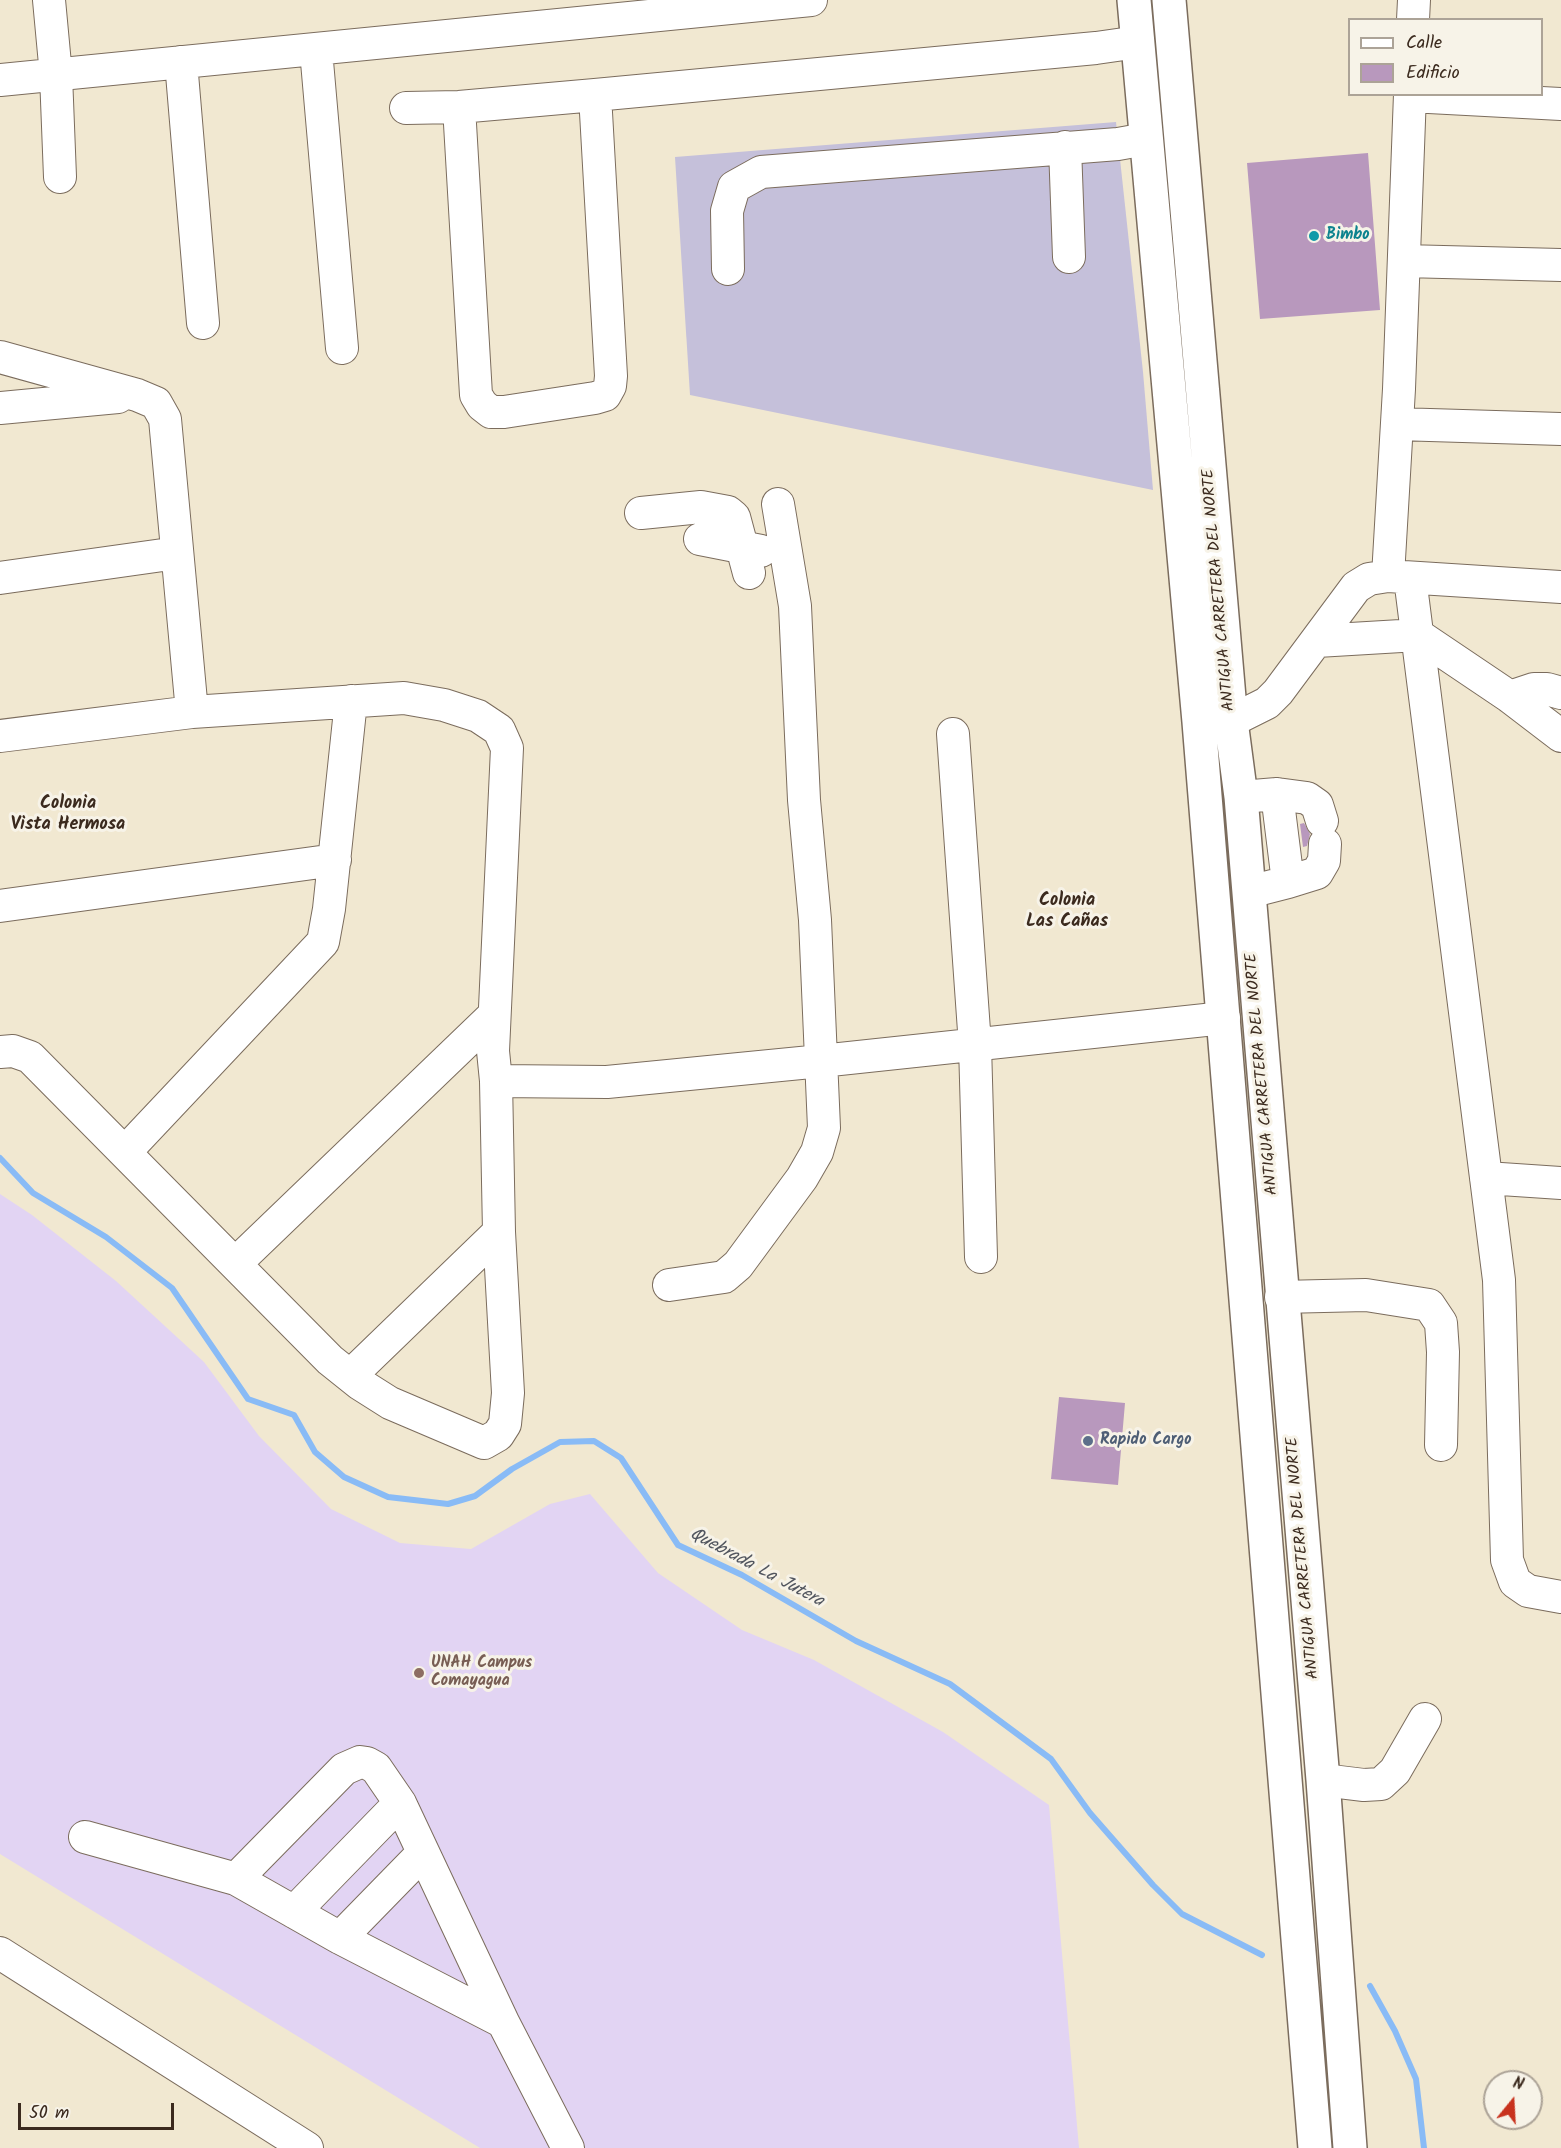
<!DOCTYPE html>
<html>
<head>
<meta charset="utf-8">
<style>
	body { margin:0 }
	#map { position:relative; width:1561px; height:2148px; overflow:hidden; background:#f1e8d1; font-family:Kalam,sans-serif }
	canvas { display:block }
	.legend { position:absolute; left:1348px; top:18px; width:195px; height:78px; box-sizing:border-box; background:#f7f3e8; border:2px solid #aca397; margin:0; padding:8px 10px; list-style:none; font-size:18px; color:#3b2a1e }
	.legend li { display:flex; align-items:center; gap:12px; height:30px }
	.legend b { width:30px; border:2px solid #aca397 }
	.north { position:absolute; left:1483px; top:2070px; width:60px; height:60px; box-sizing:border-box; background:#f7f3e8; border:2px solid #aca397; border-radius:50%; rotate:18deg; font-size:16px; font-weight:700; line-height:24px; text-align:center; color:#3b2a1e }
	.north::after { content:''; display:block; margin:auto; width:21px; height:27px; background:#c8321e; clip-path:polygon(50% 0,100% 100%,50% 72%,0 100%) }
	.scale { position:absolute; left:18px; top:2103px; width:156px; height:27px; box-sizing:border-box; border:3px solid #3b2a1e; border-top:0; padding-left:8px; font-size:18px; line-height:21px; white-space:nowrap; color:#3b2a1e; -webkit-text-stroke:4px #f7f3e8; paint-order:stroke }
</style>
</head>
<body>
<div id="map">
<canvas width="1561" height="2148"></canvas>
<ul class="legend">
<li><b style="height:8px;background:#fff"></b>Calle</li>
<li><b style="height:16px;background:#b898bd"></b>Edificio</li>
</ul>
<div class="north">N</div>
<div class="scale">50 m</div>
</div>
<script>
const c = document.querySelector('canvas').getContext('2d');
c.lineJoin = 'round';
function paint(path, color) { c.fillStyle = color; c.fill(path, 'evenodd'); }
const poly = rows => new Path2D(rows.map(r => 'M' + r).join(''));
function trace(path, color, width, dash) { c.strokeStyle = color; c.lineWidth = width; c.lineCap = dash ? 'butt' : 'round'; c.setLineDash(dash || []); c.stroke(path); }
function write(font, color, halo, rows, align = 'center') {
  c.font = font + ' Kalam,sans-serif'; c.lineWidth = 6; c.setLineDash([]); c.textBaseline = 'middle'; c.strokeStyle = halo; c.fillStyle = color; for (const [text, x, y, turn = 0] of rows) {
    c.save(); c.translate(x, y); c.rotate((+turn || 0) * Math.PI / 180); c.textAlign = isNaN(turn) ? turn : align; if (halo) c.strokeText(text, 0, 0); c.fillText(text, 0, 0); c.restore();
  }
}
const built = poly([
	[0,1194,32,1215,116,1281,204,1362,259,1436,331,1509,400,1543,471,1549,550,1504,590,1494,658,1573,742,1630,814,1660,943,1732,1049,1805,1079,2148,480,2148,0,1854]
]);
const industrial = poly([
	[1116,122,1143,372,1153,490,690,395,675,157]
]);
const stream = poly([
	[0,1158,33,1193,106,1237,172,1288,248,1399,294,1415,315,1452,344,1477,388,1497,448,1504,475,1496,512,1469,560,1442,594,1441,621,1458,678,1545,742,1575,856,1641,950,1684,1051,1759,1090,1813,1153,1885,1182,1914,1262,1955],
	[1370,1986,1395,2031,1416,2079,1424,2148]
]);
const building = poly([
	[1368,153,1380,310,1260,319,1247,163],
	[1304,823,1310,834,1307,846,1303,847,1300,824],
	[1059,1397,1125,1403,1118,1485,1051,1479]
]);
const minor = poly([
	[49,0,56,75,60,177],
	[1413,20,1414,0],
	[316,50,342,348],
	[181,62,203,323],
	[0,80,811,0],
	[1410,96,1561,104],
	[459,107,476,395,482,405,491,412,504,412,595,398,605,395,610,386,611,376,595,95],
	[406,108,459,107,595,95,1096,48,1138,42],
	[1065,147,1069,257],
	[1404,261,1561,265],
	[728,269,727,211,734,187,761,172,1118,144,1146,139],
	[0,357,137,395,156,403,165,419,192,712],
	[0,408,118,397],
	[1397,424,1561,429],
	[641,513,701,507,728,512,734,517,749,573],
	[700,539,761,551],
	[1388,576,1399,389,1410,94],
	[0,578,177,553],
	[1410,578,1499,1280,1507,1560,1515,1582,1528,1591,1561,1597],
	[1317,641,1418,635,1510,697,1561,736],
	[1510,697,1534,689,1547,689,1561,693],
	[1231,721,1267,703,1278,692,1356,587,1369,579,1388,576,1561,587],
	[953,734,975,1045,981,1257],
	[0,736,192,712,404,698,444,705,478,716,499,730,507,748,493,1051,496,1081,499,1232,508,1393,505,1424,498,1435,484,1443,390,1403,360,1384,330,1360,30,1057,13,1051,0,1052],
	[1277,794,1288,882],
	[1241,797,1277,794,1307,798,1317,805,1322,821],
	[1249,892,1288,882,1317,873,1324,861,1325,844],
	[0,906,335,860],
	[496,1081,607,1082,821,1061,1224,1018],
	[125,1152,323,942,329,909,351,701],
	[1486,1178,1561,1183],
	[235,1264,494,1015],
	[669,1285,724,1277,738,1265,802,1178,817,1152,824,1128,815,920,804,800,795,606,778,504],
	[1281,1297,1366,1295,1429,1305,1441,1323,1443,1352,1441,1445],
	[350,1376,499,1232],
	[1323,1780,1364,1785,1381,1784,1395,1771,1425,1719],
	[85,1837,236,1879,340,1938,503,2022,568,2148],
	[236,1879,344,1769,360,1762,367,1763,376,1768,400,1803,503,2022],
	[294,1912,400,1803],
	[340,1938,423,1853],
	[0,1953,307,2148]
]);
const major = poly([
	[1134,0,1199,722,1315,2148],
	[1169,0,1231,721,1241,797,1323,1780,1350,2148]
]);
const markers = [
	[1314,236,6,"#0f9aa8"],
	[1088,1441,6,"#5c6f8a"],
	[419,1673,6,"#8d6e63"]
];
const cultureNames = [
	["Bimbo",1326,236]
];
const streetNames = [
	["ANTIGUA CARRETERA DEL NORTE",1220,590,-95],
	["ANTIGUA CARRETERA DEL NORTE",1263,1074,-95],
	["ANTIGUA CARRETERA DEL NORTE",1304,1558,-95]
];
const serviceNames = [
	["Rapido Cargo",1100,1441]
];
const educationNames = [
	["UNAH Campus",431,1664],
	["Comayagua",431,1682]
];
const neighbourhoodNames = [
	["Colonia",68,805],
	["Vista Hermosa",68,826],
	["Colonia",1067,902],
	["Las Cañas",1067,923]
];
const waterNames = [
	["Quebrada La Jutera",756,1569,28]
];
paint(built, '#e2d4f3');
paint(industrial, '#c5c0da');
trace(stream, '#89bbf6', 6);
paint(building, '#b898bd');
trace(minor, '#7b6c5d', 34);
trace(major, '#7b6c5d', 36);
trace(minor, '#fff', 32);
trace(major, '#fff', 33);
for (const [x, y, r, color] of markers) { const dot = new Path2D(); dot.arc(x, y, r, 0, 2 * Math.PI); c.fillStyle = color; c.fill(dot); trace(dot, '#f7f3e8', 2); }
write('bold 16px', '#0d838f', '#f7f3e8', cultureNames, 'left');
write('16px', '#3b2a1e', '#f7f3e8', streetNames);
write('bold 16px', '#4e5e75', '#f7f3e8', serviceNames, 'left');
write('bold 16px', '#785e54', '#f7f3e8', educationNames, 'left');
write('bold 18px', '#3b2a1e', '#f7f3e8', neighbourhoodNames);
write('italic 18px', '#52565f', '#f7f3e8', waterNames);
</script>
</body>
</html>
